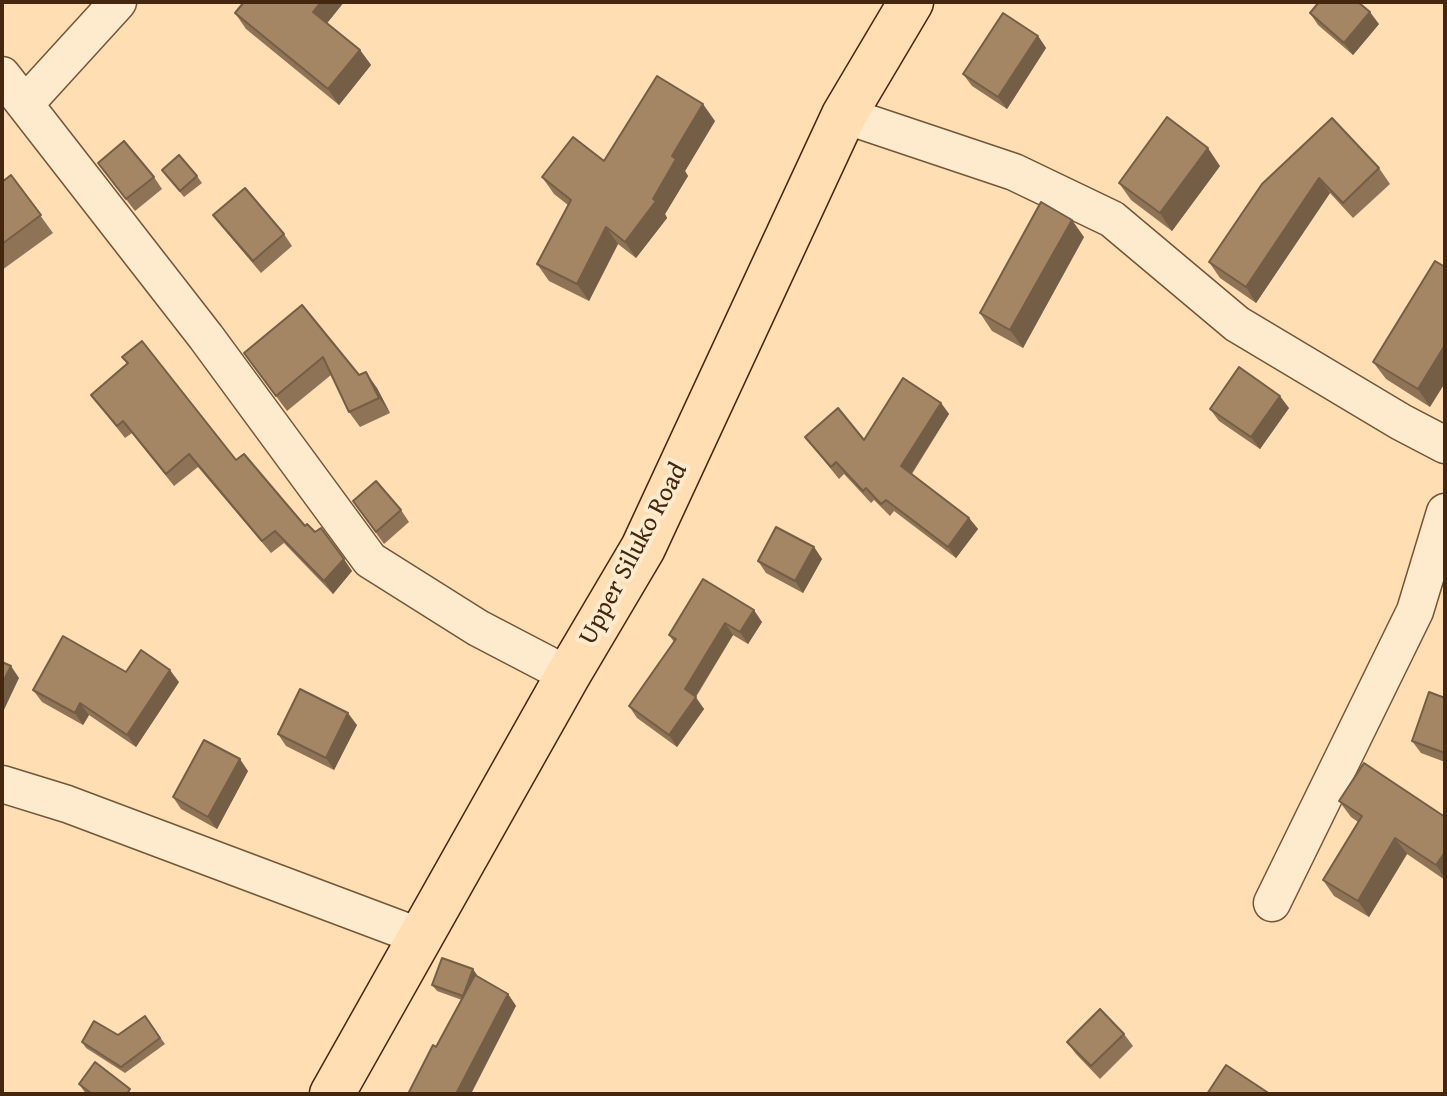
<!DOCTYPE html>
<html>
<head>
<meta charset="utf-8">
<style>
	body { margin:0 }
	#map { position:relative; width:1447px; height:1096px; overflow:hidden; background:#fedeb2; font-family:"Gentium Book Plus",serif }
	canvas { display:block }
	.frame { position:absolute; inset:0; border:4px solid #452710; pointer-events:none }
</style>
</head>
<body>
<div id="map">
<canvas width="1447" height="1096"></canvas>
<div class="frame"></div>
</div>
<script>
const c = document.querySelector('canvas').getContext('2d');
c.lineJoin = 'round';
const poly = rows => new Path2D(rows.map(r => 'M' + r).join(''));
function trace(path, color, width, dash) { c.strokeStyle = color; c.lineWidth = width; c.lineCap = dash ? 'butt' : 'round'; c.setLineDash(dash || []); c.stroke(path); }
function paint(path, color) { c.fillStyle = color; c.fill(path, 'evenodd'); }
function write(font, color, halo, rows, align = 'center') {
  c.font = font + ' "Gentium Book Plus",serif'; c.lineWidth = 8; c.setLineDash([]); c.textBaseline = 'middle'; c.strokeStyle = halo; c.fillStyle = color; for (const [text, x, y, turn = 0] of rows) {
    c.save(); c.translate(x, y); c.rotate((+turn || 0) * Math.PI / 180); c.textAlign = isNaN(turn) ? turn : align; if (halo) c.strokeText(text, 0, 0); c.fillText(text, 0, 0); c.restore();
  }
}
const street = poly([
	[2,75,206,337,370,560,478,628,568,675],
	[25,104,118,2],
	[844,115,1014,172,1112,219,1237,324,1401,422,1445,445],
	[2,784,67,804,421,937],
	[1272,903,1415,611,1445,512]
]);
const primary = poly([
	[332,1094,568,675,643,548,844,115,911,2]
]);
const wall = poly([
	[244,2,344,2,327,23,360,50,371,65,339,105,246,29,235,13],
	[1310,13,1379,24,1353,55,1318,25],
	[1038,36,1046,48,1007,109,972,86,963,74],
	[715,121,685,171,688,176,665,214,667,218,636,258,618,244,589,301,549,281,537,264,568,205,554,194,542,177,604,161],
	[98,163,154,177,162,189,135,211],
	[1220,166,1172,231,1131,200,1119,183],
	[1379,168,1390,184,1353,218,1330,193,1256,303,1220,278,1209,262,1262,184],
	[162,170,197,176,202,183,184,197],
	[11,175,53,233,2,270,2,182],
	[213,215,284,234,292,246,261,273,222,227],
	[1084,237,1023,348,992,331,980,313],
	[1435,261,1430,407,1386,379,1373,362],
	[302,305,359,375,377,388,390,413,360,427,349,412,331,375,287,411,244,353],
	[122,357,236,460,352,571,333,594,284,543,271,553,198,467,174,486,132,433,125,438,91,395,127,364],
	[941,403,949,414,912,474,969,518,978,529,956,558,894,511,890,516,874,500,871,503,844,474,839,479,805,437,864,440],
	[1289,408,1260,449,1219,421,1210,409],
	[353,501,401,510,409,522,384,544],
	[814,547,822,559,803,593,766,573,758,561],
	[703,579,762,622,748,644,733,635,696,697,704,709,677,747,637,718,629,706,674,642,669,635],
	[126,672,179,682,136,747,89,715,83,725,42,702,33,690],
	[1445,698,1445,762,1421,753,1412,741],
	[357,725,334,770,286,746,278,734],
	[248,771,217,829,181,809,173,797],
	[1339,801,1445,817,1445,880,1407,854,1369,917,1334,896,1323,880,1358,822,1351,817],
	[473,969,477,976,508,994,516,1006,436,1047,462,1000,437,991,432,985],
	[145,1016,165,1044,125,1073,86,1048,82,1042,118,1035],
	[1124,1034,1133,1046,1100,1079,1076,1054,1067,1042],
	[79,1084,133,1094,86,1094]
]);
const shadedWall = poly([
	[321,2,344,2,324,27,313,12],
	[1370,12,1379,24,1353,55,1344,43],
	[1038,36,1046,48,1007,109,998,97],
	[360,50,371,65,339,105,328,89],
	[703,104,715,121,685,171,688,176,665,214,667,218,636,258,625,242,653,199,672,156],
	[1208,148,1220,166,1172,231,1160,213],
	[1319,178,1330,193,1256,303,1246,287],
	[1072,220,1084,237,1023,348,1010,330],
	[606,227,618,244,589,301,577,284],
	[1445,345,1445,383,1430,407,1418,389],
	[366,372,377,388,390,413,379,398],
	[1280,396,1289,408,1260,449,1251,437],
	[941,403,949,414,909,477,901,466],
	[969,518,978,529,956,558,948,547],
	[814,547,822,559,803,593,795,581],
	[344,559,352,571,333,594,324,581],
	[754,610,762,622,748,644,740,632],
	[725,623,733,635,695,697,704,709,677,747,669,735,685,689],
	[11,666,19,678,2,714,2,684],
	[170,670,179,682,136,747,127,735],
	[80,703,89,715,83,725,75,713],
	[348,713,357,725,334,770,326,758],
	[240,759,248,771,217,829,208,817],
	[1395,838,1407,854,1369,917,1358,901],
	[1445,852,1445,878,1436,865],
	[473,969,477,975,468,1002,463,996],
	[508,994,516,1006,471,1094,456,1094]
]);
const building = poly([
	[244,2,321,2,313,12,360,50,328,89,235,13,244,2],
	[1319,2,1358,2,1370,12,1344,43,1310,13,1319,2],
	[1003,13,1038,36,998,97,963,74,1003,13],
	[657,76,703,104,672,156,676,159,653,199,656,201,625,242,606,227,577,284,537,264,571,200,542,177,573,137,604,161,657,76],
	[1167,117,1208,148,1160,213,1119,183,1167,117],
	[1332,118,1379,168,1343,203,1319,178,1246,287,1209,262,1262,184,1332,118],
	[124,141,154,177,126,199,98,163,124,141],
	[179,155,197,176,180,191,162,170,179,155],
	[11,175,41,215,2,244,2,182,11,175],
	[245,188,284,234,253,261,213,215,245,188],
	[1041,202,1072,220,1010,330,980,313,1041,202],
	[1435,261,1445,267,1445,345,1418,389,1373,362,1435,261],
	[302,305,359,375,366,372,379,398,349,412,323,357,276,396,244,353,302,305],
	[142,341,236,460,244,454,305,526,307,524,315,532,321,528,344,559,324,581,275,531,262,541,189,454,166,474,123,421,117,426,91,395,128,363,122,357,142,341],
	[1239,367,1280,396,1251,437,1210,409,1239,367],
	[903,378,941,403,901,466,969,518,948,547,886,500,881,504,866,488,863,491,836,462,831,467,805,437,838,408,864,440,903,378],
	[376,481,401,510,376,532,353,501,376,481],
	[776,527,814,547,795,581,758,561,776,527],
	[703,579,754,610,740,632,725,623,685,689,696,697,669,735,629,706,676,639,669,635,703,579],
	[63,636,126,672,141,650,170,670,127,735,80,703,75,713,33,690,63,636],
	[2,662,11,666,2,684,2,662],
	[300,689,348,713,326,758,278,734,300,689],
	[1429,692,1445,698,1445,753,1412,741,1429,692],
	[204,740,240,759,208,817,173,797,204,740],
	[1364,763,1445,817,1445,852,1436,865,1395,838,1358,901,1323,880,1362,816,1339,801,1364,763],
	[442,958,473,969,463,996,432,985,442,958],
	[475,975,508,994,456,1094,408,1094,433,1045,436,1047,475,975],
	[1100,1009,1124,1034,1091,1066,1067,1042,1100,1009],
	[145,1016,160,1038,121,1067,82,1042,94,1021,118,1035,145,1016],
	[95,1062,130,1089,127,1094,92,1094,79,1084,95,1062],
	[1226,1065,1270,1094,1207,1094,1226,1065]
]);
const streetNames = [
	["Upper Siluko Road",634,554,-62]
];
trace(street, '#735538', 39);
trace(primary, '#452710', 47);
trace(street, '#feeacd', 36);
trace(primary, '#fedeb2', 44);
paint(wall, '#8e7356');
paint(shadedWall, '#745e46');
paint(building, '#a58664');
trace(building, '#745e46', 2);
write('26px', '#452710', '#feeacd', streetNames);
</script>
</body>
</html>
